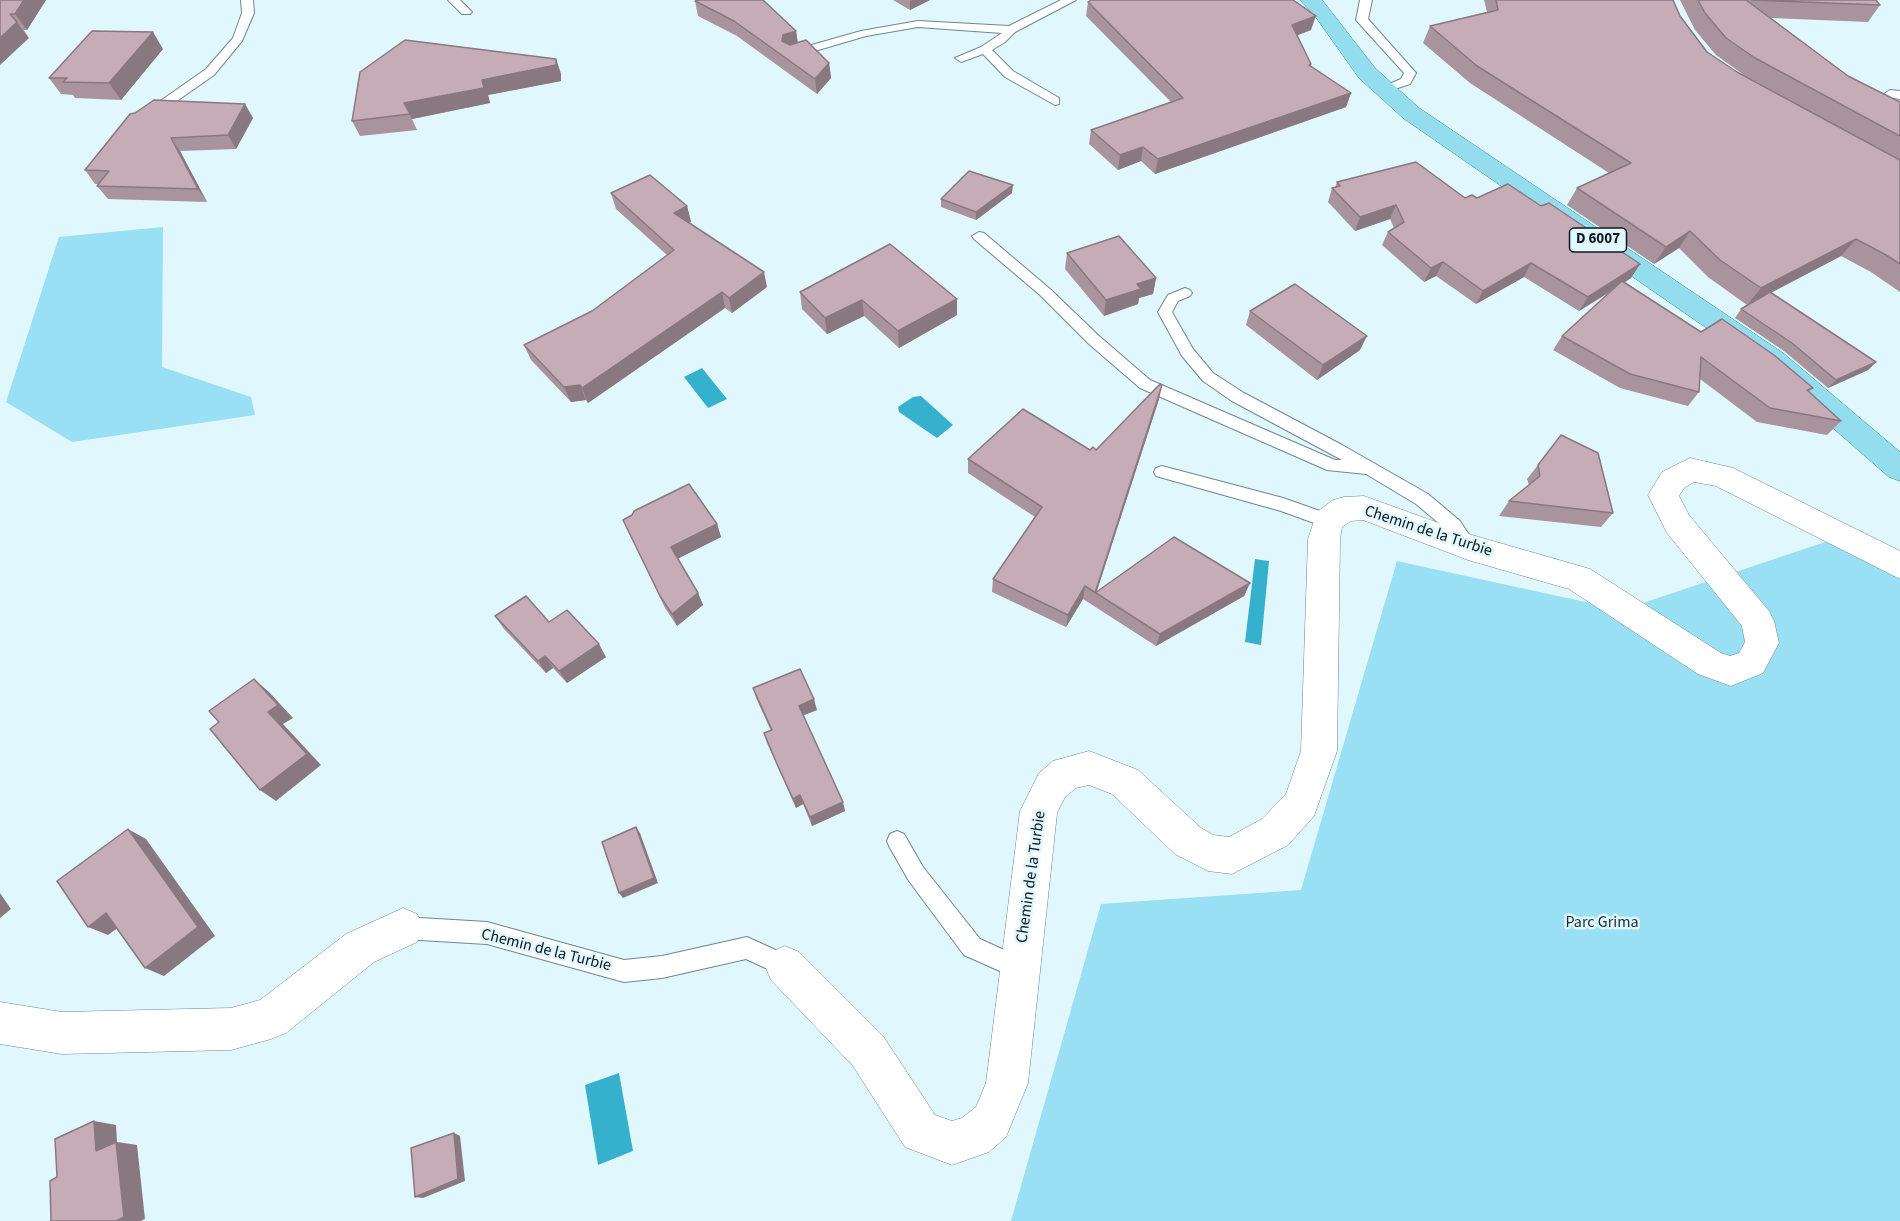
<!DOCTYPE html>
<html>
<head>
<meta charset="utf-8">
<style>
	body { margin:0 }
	canvas { display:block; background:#dff7fd }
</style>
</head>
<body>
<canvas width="1900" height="1221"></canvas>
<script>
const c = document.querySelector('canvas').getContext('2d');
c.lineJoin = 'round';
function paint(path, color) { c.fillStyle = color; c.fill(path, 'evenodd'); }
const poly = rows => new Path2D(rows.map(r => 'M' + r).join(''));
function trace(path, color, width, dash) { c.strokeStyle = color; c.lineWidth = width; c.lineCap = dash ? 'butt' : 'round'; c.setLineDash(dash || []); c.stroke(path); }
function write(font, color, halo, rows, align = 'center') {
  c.font = font + ' "Source Sans 3",sans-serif'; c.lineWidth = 5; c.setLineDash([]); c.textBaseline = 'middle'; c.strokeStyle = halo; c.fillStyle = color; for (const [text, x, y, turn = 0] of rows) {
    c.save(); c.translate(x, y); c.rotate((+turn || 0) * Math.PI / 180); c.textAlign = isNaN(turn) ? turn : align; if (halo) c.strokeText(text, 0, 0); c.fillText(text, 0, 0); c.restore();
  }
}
const green = poly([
	[163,227,162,367,251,397,255,415,72,442,6,402,59,237],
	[1861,530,1900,566,1900,1221,1011,1221,1101,904,1301,890,1397,561,1622,610]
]);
const water = poly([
	[702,368,727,399,708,408,684,377],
	[921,396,953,425,937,438,899,412,898,407,913,397],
	[1255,559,1269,561,1261,645,1245,642],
	[619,1073,633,1151,598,1165,585,1085]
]);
const service = poly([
	[241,0,253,0,254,13,242,41,214,75,154,117,146,117,144,114,146,111,206,69,233,38,242,13,241,0],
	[448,0,460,0,472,12,470,14,462,14,448,0],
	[1061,0,1076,0,1015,32,1005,42,992,50,1013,71,1059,98,1059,104,1055,105,1005,77,983,54,961,62,955,58,981,47,1002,33,918,27,866,36,791,58,785,54,787,52,861,31,918,21,1009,26,1061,0],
	[1360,0,1372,0,1368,19,1416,73,1410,84,1383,93,1377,89,1401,79,1404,73,1356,20,1360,0],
	[1890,90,1900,91,1900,99,1886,97,1884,94,1890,90],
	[979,232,984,233,1050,289,1099,336,1150,380,1335,460,1342,460,1232,401,1203,381,1182,356,1158,312,1168,295,1185,288,1190,290,1192,293,1190,296,1178,301,1172,312,1193,349,1213,373,1244,393,1342,445,1428,494,1460,521,1477,547,1474,552,1468,554,1462,552,1448,531,1416,504,1366,474,1327,470,1140,388,1089,344,1040,295,974,239,972,236,979,232],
	[1162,466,1283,498,1334,516,1336,521,1334,526,1328,528,1281,511,1156,476,1154,472,1156,468,1162,466],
	[897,831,904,834,923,867,980,939,1028,961,1031,969,1028,977,1020,980,964,955,909,881,890,848,887,841,890,834,897,831],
	[403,917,487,922,624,960,662,956,747,937,793,958,796,966,793,974,785,977,746,959,662,978,624,982,487,944,403,939,395,936,392,928,395,920,403,917]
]);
const minor = poly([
	[1690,458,1733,468,1900,551,1900,579,1716,486,1694,482,1684,488,1679,496,1689,515,1769,611,1774,621,1779,643,1763,673,1731,686,1698,674,1569,589,1468,560,1363,520,1351,521,1342,527,1340,539,1337,751,1314,816,1288,845,1232,874,1208,871,1175,854,1112,794,1089,785,1076,788,1065,797,1057,813,1028,1083,1006,1137,989,1152,952,1165,905,1147,853,1066,771,980,765,966,771,952,785,946,799,952,883,1036,935,1115,952,1121,962,1118,976,1107,986,1083,1020,811,1039,773,1053,761,1089,751,1138,770,1201,828,1213,835,1229,837,1262,819,1286,794,1301,751,1308,539,1317,512,1333,500,1344,497,1364,496,1472,535,1590,569,1721,653,1730,656,1739,653,1745,642,1742,626,1667,533,1648,495,1662,472,1690,458],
	[403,908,417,914,423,928,417,942,374,962,286,1033,271,1039,231,1050,62,1054,0,1044,0,1002,62,1012,231,1008,260,1000,346,934,403,908]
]);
const primary = poly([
	[1300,0,1322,0,1375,68,1419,108,1783,353,1900,452,1900,481,1889,477,1763,367,1403,118,1359,78,1315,16,1300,0]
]);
const wall = poly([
	[0,0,46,0,27,30,24,30,29,38],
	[893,0,930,0,910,10],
	[1484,0,1673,0,1680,16,1707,52,1737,72,1832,123,1744,75,1716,55,1695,30,1680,0,1876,0,1880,5,1868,22,1771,18,1848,76,1900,102,1900,292,1871,272,1841,256,1771,293,1876,362,1868,370,1828,388,1784,351,1735,318,1741,309,1747,305,1708,277,1679,248,1654,264,1567,205,1577,188,1609,173,1470,83,1423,43,1430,26,1487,12],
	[695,1,796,31,798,43,829,63,831,78,817,94,737,36,698,16],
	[1088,2,1311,30,1297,35,1311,64,1311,66,1351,93,1346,107,1155,174,1141,161,1118,170,1089,144,1091,130,1171,102,1086,16],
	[163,49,121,100,75,98,73,95,61,94,49,78],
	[556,59,561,74,561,81,488,95,490,103,412,119,417,130,360,136,352,121],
	[245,104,253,118,236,149,180,151,207,202,108,199,97,186,99,184,95,184,85,170],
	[1337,182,1465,198,1477,198,1541,206,1640,264,1631,278,1624,283,1701,332,1813,388,1809,392,1841,421,1827,435,1757,422,1700,379,1699,392,1688,406,1620,388,1553,350,1562,336,1612,291,1579,311,1524,277,1476,304,1436,276,1424,282,1382,245,1388,232,1394,228,1390,219,1355,231,1328,202,1332,188,1335,188],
	[611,193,687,206,691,222,689,223,767,287,732,313,725,308,588,403,586,400,571,402,531,360,524,345,592,311,667,255,616,209],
	[1012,193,976,220,941,207,941,199],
	[1067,253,1156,278,1153,294,1139,298,1138,304,1104,316,1065,269],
	[800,292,957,299,957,315,899,348,864,316,827,334,802,309],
	[1250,311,1360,350,1317,380,1246,325],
	[1159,399,1097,591,1250,583,1244,596,1156,646,1083,599,1066,627,992,592,993,579,1035,517,968,473,968,459,1096,450],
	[1538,465,1613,513,1601,527,1499,516,1509,501,1529,485,1527,479],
	[623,520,717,524,721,537,677,559,698,593,703,605,677,626,665,608],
	[495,616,549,622,606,657,567,683,553,668,546,673,504,629],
	[753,688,817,710,803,715,845,811,812,826,803,804,796,808,767,743,764,733,771,731,756,698]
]);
const shadedWall = poly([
	[24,0,46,0,27,30,15,14],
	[913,0,930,0,910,10,910,1],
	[1316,16,1311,30,1288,39,1292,25],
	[17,22,29,38,0,65,0,38],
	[796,31,798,47,785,50,782,41,783,35],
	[153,32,163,49,121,100,109,83],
	[556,59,561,74,561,81,488,95,490,103,412,119,404,103],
	[829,63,831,78,817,94,815,79],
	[1351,93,1346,107,1155,174,1158,159],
	[245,104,253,118,236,149,228,135],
	[171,138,180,151,207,202,198,189],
	[1143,147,1141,161,1118,170,1120,155],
	[1013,185,1012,193,976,220,976,212],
	[1396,205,1390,219,1355,231,1360,217],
	[687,206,691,222,678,229,674,213],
	[1690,231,1679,248,1654,264,1666,247],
	[1856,239,1841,256,1747,305,1761,288],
	[1443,262,1436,276,1424,282,1431,268],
	[1531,263,1524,277,1476,304,1483,291],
	[1640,264,1631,278,1579,311,1588,297],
	[764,272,767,287,732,313,729,298],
	[1156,278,1153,294,1139,298,1138,304,1104,316,1106,300,1137,284],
	[722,292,725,308,588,403,582,388],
	[957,299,957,315,899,348,898,331],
	[862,300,864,316,827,334,825,318],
	[1367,336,1360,350,1317,380,1323,365],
	[1876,362,1868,370,1828,388,1836,380],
	[580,385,586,400,571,402,564,387],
	[1162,385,1159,399,1096,593,1095,593],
	[717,524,721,537,675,560,671,547],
	[1250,583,1244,596,1156,646,1160,634],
	[1085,586,1083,599,1066,627,1068,615],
	[698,593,703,605,677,626,672,614],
	[599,644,606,657,567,683,559,671],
	[545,656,553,668,546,673,538,661],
	[254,679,269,692,293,718,283,724,321,765,276,801,260,790,268,712],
	[814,699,817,710,802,716,799,706],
	[800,795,803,804,796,808,793,799],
	[843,802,845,811,812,826,810,817],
	[636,827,640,833,658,883,623,898,619,893],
	[128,829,146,839,215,936,164,976,145,968],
	[0,893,11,909,0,918],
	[106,913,126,922,108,935,88,927],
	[94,1121,116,1125,117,1142,137,1145,145,1219,141,1221,116,1221,96,1151],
	[454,1133,460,1136,465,1181,423,1198,415,1197]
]);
const building = poly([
	[0,0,24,0,15,14,10,14,17,22,0,38,0,0],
	[699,0,763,0,796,31,783,35,782,41,790,45,806,40,829,63,815,79,734,21,695,1,699,0],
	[1091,0,1293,0,1316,16,1292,25,1311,64,1309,65,1351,93,1158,159,1143,147,1120,155,1091,130,1183,98,1088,2,1091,0],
	[1496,0,1673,0,1680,16,1707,52,1737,72,1900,160,1900,264,1886,255,1856,239,1761,288,1720,260,1690,231,1666,247,1577,188,1631,163,1477,66,1430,26,1498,10,1496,0],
	[1698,0,1746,0,1848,76,1900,102,1900,136,1755,58,1726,38,1705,13,1698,0],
	[1752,0,1876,0,1880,5,1752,0],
	[92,31,153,32,109,83,63,82,67,78,49,78,92,31],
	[405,40,556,59,556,65,482,80,484,88,404,103,410,114,352,121,360,72,405,40],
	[154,100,245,104,228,135,171,138,198,189,97,186,109,171,85,170,130,114,135,113,154,100],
	[1416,162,1465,198,1472,195,1477,198,1508,184,1541,206,1549,203,1640,264,1588,297,1531,263,1483,291,1443,262,1431,268,1388,232,1404,222,1396,205,1360,217,1332,188,1340,186,1337,182,1416,162],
	[969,171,1013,185,976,212,941,199,969,171],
	[650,175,687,206,674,213,764,272,729,298,722,292,582,388,580,385,564,387,524,345,592,311,674,250,611,193,650,175],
	[1119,236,1156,278,1137,284,1141,289,1106,300,1067,253,1119,236],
	[890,244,957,299,898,331,862,300,825,318,800,292,890,244],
	[1622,281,1701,332,1722,319,1774,355,1813,388,1807,390,1841,421,1770,408,1701,357,1699,392,1630,374,1562,336,1622,281],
	[1295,284,1367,336,1323,365,1250,311,1295,284],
	[1770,292,1876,362,1836,380,1792,343,1741,309,1770,292],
	[1160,384,1162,385,1095,593,1174,537,1250,583,1160,634,1085,586,1068,615,993,579,1042,507,968,459,1023,409,1090,450,1093,447,1096,450,1160,384],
	[1561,435,1598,453,1613,513,1509,501,1540,476,1538,465,1561,435],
	[689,484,717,524,671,547,698,593,672,614,660,596,623,520,632,515,634,511,689,484],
	[526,596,549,622,567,610,599,644,559,671,545,656,538,661,495,616,526,596],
	[800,669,814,699,799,706,843,802,810,817,800,795,793,799,777,764,764,733,772,730,753,688,800,669],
	[254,679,278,705,268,712,307,754,260,790,210,729,219,722,209,711,254,679],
	[636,827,654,878,619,893,602,842,636,827],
	[128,829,198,927,145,968,106,913,88,927,57,881,128,829],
	[94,1121,96,1151,116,1142,124,1217,116,1221,51,1221,50,1181,57,1177,55,1139,94,1121],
	[454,1133,458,1179,415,1197,411,1148,454,1133]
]);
const shields = [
	[1598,240,57]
];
const shieldNames = [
	["D 6007",1598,240]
];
const streetNames = [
	["Chemin de la Turbie",1428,532,18],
	["Chemin de la Turbie",1032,877,-82],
	["Chemin de la Turbie",546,951,14]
];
const parkNames = [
	["Parc Grima",1602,923]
];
paint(green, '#99e0f4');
paint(water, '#36b1cd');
trace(service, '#6e8890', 2);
trace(minor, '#6e8890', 1);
trace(primary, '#368a9e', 1);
paint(service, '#fff');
paint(minor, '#fff');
paint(primary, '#94ddef');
paint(wall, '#a9949d');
paint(shadedWall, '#8a7880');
paint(building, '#c5acb7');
trace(building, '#8a7880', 1.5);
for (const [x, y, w] of shields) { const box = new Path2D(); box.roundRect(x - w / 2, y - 12, w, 24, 4.5); c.fillStyle = '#dff7fd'; c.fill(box); trace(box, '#0e191c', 1.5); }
write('bold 15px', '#0e191c', null, shieldNames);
write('16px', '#0e191c', '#dff7fd', streetNames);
write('16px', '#192e33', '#dff7fd', parkNames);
</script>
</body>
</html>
